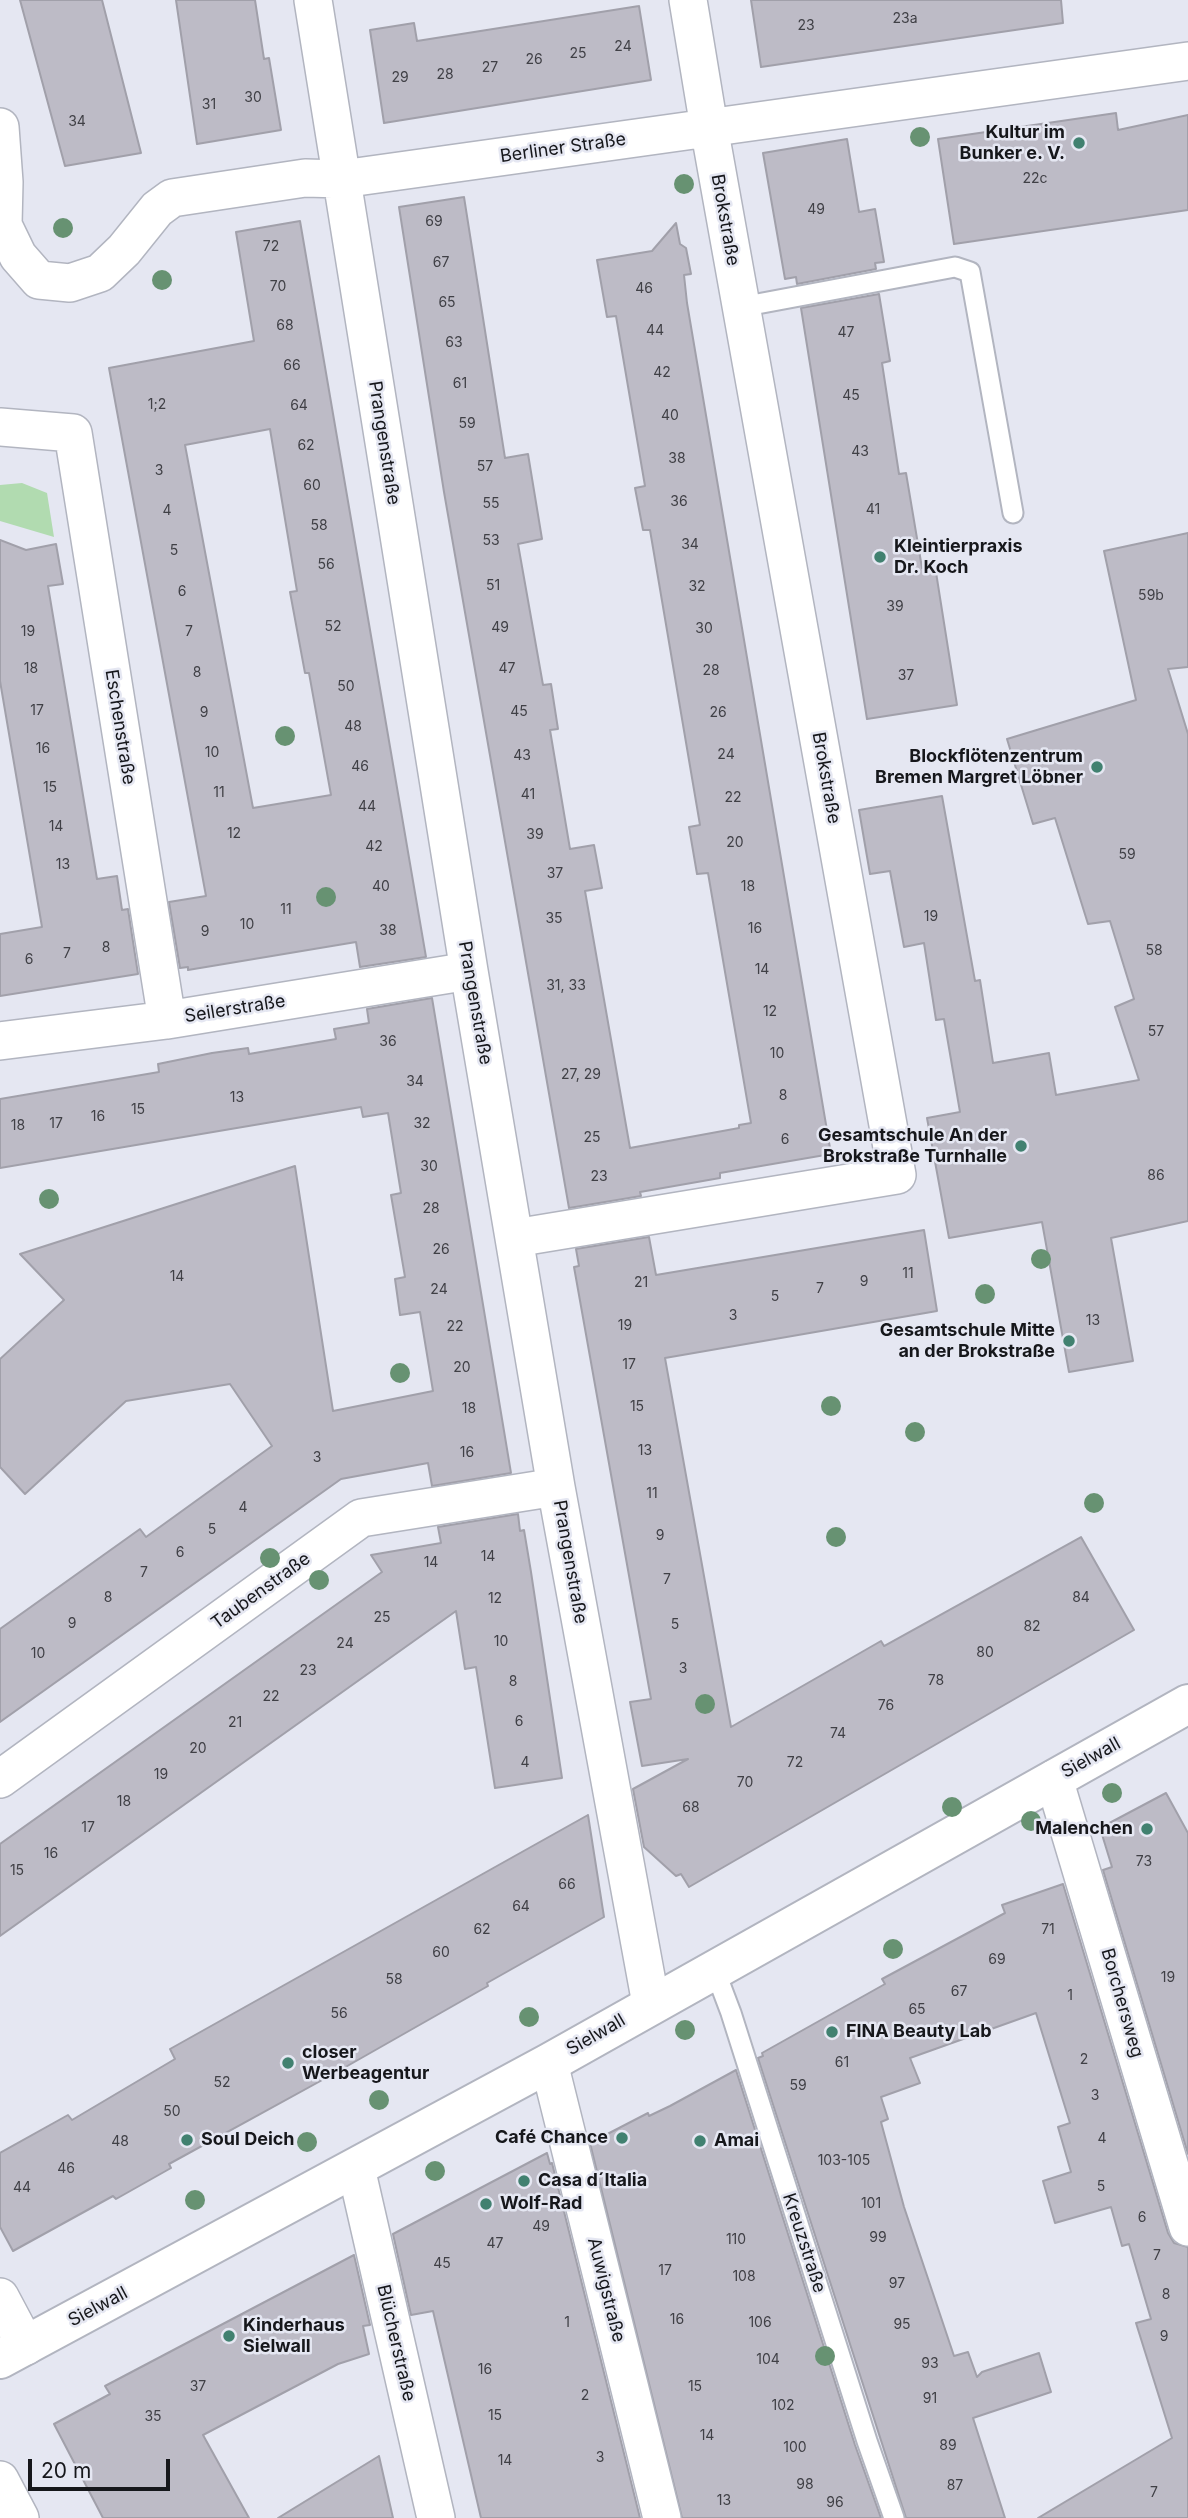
<!DOCTYPE html>
<html>
<head>
<meta charset="utf-8">
<style>
	body { margin:0 }
	#map { position:relative; width:1188px; height:2518px; overflow:hidden; background:#e5e7f2; font-family:Inter,sans-serif }
	canvas { display:block }
	.scale { position:absolute; left:28px; top:2459px; width:142px; height:32px; box-sizing:border-box; border:4px solid #16171b; border-top:0; padding-left:9px; font-size:21px; line-height:24px; white-space:nowrap; color:#16171b; -webkit-text-stroke:5px #e5e7f2; paint-order:stroke }
</style>
</head>
<body>
<div id="map">
<canvas width="1188" height="2518"></canvas>
<div class="scale">20 m</div>
</div>
<script>
const c = document.querySelector('canvas').getContext('2d');
c.lineJoin = 'round';
function paint(path, color) { c.fillStyle = color; c.fill(path, 'evenodd'); }
const poly = rows => new Path2D(rows.map(r => 'M' + r).join(''));
function trace(path, color, width, dash) { c.strokeStyle = color; c.lineWidth = width; c.lineCap = dash ? 'butt' : 'round'; c.setLineDash(dash || []); c.stroke(path); }
function write(font, color, halo, rows, align = 'center') {
  c.font = font + ' Inter,sans-serif'; c.lineWidth = 5; c.setLineDash([]); c.textBaseline = 'middle'; c.strokeStyle = halo; c.fillStyle = color; for (const [text, x, y, turn = 0] of rows) {
    c.save(); c.translate(x, y); c.rotate((+turn || 0) * Math.PI / 180); c.textAlign = isNaN(turn) ? turn : align; if (halo) c.strokeText(text, 0, 0); c.fillText(text, 0, 0); c.restore();
  }
}
const green = poly([
	[22,483,47,493,54,537,0,521,0,485]
]);
const building = poly([
	[20,0,102,0,141,153,65,166,20,0],
	[176,0,255,0,264,59,269,58,281,130,197,144,176,0],
	[751,0,1061,0,1063,23,761,67,751,0],
	[639,6,651,80,384,123,370,30,414,23,417,41,639,6],
	[1116,113,1118,130,1188,115,1188,210,954,244,938,139,1116,113],
	[847,139,859,212,875,209,884,262,875,263,876,269,797,284,796,277,785,279,763,153,847,139],
	[464,197,505,458,528,454,542,539,518,544,543,685,551,684,558,729,550,730,570,849,594,845,602,888,585,891,630,1148,739,1128,739,1125,751,1123,708,873,697,874,689,827,700,825,650,530,643,530,635,488,645,486,616,316,607,317,597,260,652,251,676,223,680,244,686,248,691,274,684,275,687,303,831,1154,720,1173,720,1178,640,1192,641,1196,569,1208,444,492,399,207,464,197],
	[300,221,426,957,360,967,356,942,188,970,188,967,180,968,169,902,206,896,109,368,254,341,236,232,300,221],
	[270,429,297,591,290,592,305,673,309,673,331,795,253,808,185,445,270,429],
	[879,294,890,361,882,363,899,474,906,473,922,568,935,566,957,705,867,719,801,308,879,294],
	[1188,533,1188,667,1168,669,1188,734,1188,1221,1111,1238,1133,1361,1069,1372,1042,1222,949,1238,927,1118,960,1112,944,1019,936,1020,924,943,904,947,890,871,870,874,859,810,942,796,975,981,980,980,993,1063,1049,1053,1056,1095,1139,1080,1115,1007,1134,999,1110,921,1088,924,1055,818,1033,824,1007,739,1136,700,1104,551,1188,533],
	[0,540,26,550,56,544,63,584,48,586,97,879,117,876,122,910,128,909,138,974,0,996,0,934,42,927,0,681,0,540],
	[432,998,511,1473,432,1486,428,1463,341,1479,0,1722,0,1629,140,1529,146,1537,272,1446,230,1384,126,1401,25,1494,0,1467,0,1359,64,1300,20,1254,295,1166,333,1411,433,1391,420,1312,400,1315,395,1279,405,1277,391,1195,401,1193,388,1113,363,1117,361,1107,0,1168,0,1099,159,1072,158,1064,212,1053,248,1048,249,1054,336,1039,334,1029,369,1023,367,1009,432,998],
	[924,1230,937,1311,665,1358,731,1727,881,1641,884,1646,1081,1537,1134,1630,689,1887,681,1874,676,1876,644,1847,633,1789,688,1759,642,1766,630,1702,651,1699,574,1267,579,1266,576,1249,649,1237,656,1275,924,1230],
	[518,1514,520,1531,524,1530,531,1572,562,1778,495,1788,476,1667,465,1669,456,1611,0,1936,0,1844,382,1572,371,1555,441,1543,438,1527,518,1514],
	[1166,1793,1188,1833,1188,2154,1103,1870,1112,1867,1100,1828,1166,1793],
	[588,1815,604,1917,487,1983,488,1986,335,2073,169,2164,171,2168,116,2199,113,2196,13,2251,0,2227,0,2153,68,2115,72,2120,175,2059,170,2049,588,1815],
	[1063,1884,1168,2233,1174,2243,1188,2247,1188,2518,1038,2518,1172,2438,1136,2323,1151,2319,1129,2244,1122,2246,1111,2207,1055,2223,1043,2181,1071,2172,1058,2127,1070,2123,1036,2013,910,2058,920,2083,881,2097,888,2119,881,2122,904,2207,954,2356,968,2352,977,2377,982,2372,1039,2353,1051,2392,973,2418,1005,2518,906,2518,758,2058,763,2056,762,2053,885,1984,882,1979,1005,1913,1002,1905,1063,1884],
	[736,2070,855,2445,881,2518,682,2518,590,2143,648,2113,649,2116,670,2106,736,2070],
	[547,2153,550,2164,552,2163,640,2518,481,2518,433,2311,411,2315,393,2234,547,2153],
	[354,2255,370,2325,363,2326,369,2354,338,2364,203,2435,249,2518,103,2518,54,2424,110,2394,105,2386,354,2255],
	[379,2456,393,2518,278,2518,379,2456]
]);
const lane = poly([
	[741,307,955,267,970,272,1013,513],
	[714,1968,731,2013,867,2441,894,2518]
]);
const street = poly([
	[313,0,469,971,556,1487,651,2004],
	[0,127,4,182,3,225],
	[0,224,3,225,18,256,39,280,70,283,100,273,124,250,157,209,172,198,305,178,342,179,1188,61],
	[0,427,73,433,167,1020],
	[0,1041,167,1020,469,971],
	[515,1238,897,1175,709,127,688,0],
	[0,1779,361,1518,556,1487],
	[1054,1779,1188,2227],
	[549,2063,662,2518],
	[356,2168,436,2518],
	[0,2297,26,2346],
	[0,2480,20,2518]
]);
const secondary = poly([
	[0,2359,549,2063,1188,1704]
]);
const trees = [
	[920,137],
	[684,184],
	[63,228],
	[162,280],
	[285,736],
	[326,897],
	[49,1199],
	[1041,1259],
	[985,1294],
	[400,1373],
	[831,1406],
	[915,1432],
	[1094,1503],
	[836,1537],
	[270,1558],
	[319,1580],
	[705,1704],
	[1112,1793],
	[952,1807],
	[1031,1821],
	[893,1949],
	[529,2017],
	[685,2030],
	[379,2100],
	[307,2142],
	[435,2171],
	[195,2200],
	[825,2356]
];
const markers = [
	[1079,143,7,"#418170"],
	[880,557,7,"#418170"],
	[1097,767,7,"#418170"],
	[1021,1146,7,"#418170"],
	[1069,1341,7,"#418170"],
	[1147,1829,7,"#418170"],
	[832,2032,7,"#418170"],
	[288,2063,7,"#418170"],
	[622,2138,7,"#418170"],
	[187,2140,7,"#418170"],
	[700,2141,7,"#418170"],
	[524,2181,7,"#418170"],
	[486,2204,7,"#418170"],
	[229,2336,7,"#418170"]
];
const numberNames = [
	["23a",905,19],
	["23",806,26],
	["24",623,47],
	["25",578,54],
	["26",534,60],
	["27",490,68],
	["28",445,75],
	["29",400,78],
	["30",253,98],
	["31",209,105],
	["34",77,122],
	["22c",1035,179],
	["49",816,210],
	["69",434,222],
	["72",271,247],
	["67",441,263],
	["70",278,287],
	["46",644,289],
	["65",447,303],
	["68",285,326],
	["44",655,331],
	["47",846,333],
	["63",454,343],
	["66",292,366],
	["42",662,373],
	["61",460,384],
	["45",851,396],
	["1;2",157,405],
	["64",299,406],
	["40",670,416],
	["59",467,424],
	["62",306,446],
	["43",860,452],
	["38",677,459],
	["57",485,467],
	["3",159,471],
	["60",312,486],
	["36",679,502],
	["55",491,504],
	["41",873,510],
	["4",167,511],
	["58",319,526],
	["53",491,541],
	["34",690,545],
	["5",174,551],
	["56",326,565],
	["51",493,586],
	["32",697,587],
	["6",182,592],
	["59b",1151,596],
	["39",895,607],
	["52",333,627],
	["49",500,628],
	["30",704,629],
	["19",28,632],
	["7",189,632],
	["18",31,669],
	["47",507,669],
	["28",711,671],
	["8",197,673],
	["37",906,676],
	["50",346,687],
	["17",37,711],
	["45",519,712],
	["9",204,713],
	["26",718,713],
	["48",353,727],
	["16",43,749],
	["10",212,753],
	["24",726,755],
	["43",522,756],
	["46",360,767],
	["15",50,788],
	["11",219,793],
	["41",528,795],
	["22",733,798],
	["44",367,807],
	["14",56,827],
	["12",234,834],
	["39",535,835],
	["20",735,843],
	["42",374,847],
	["59",1127,855],
	["13",63,865],
	["37",555,874],
	["40",381,887],
	["18",748,887],
	["11",286,910],
	["19",931,917],
	["35",554,919],
	["10",247,925],
	["16",755,929],
	["38",388,931],
	["9",205,932],
	["8",106,948],
	["58",1154,951],
	["7",67,954],
	["6",29,960],
	["14",762,970],
	["31, 33",566,986],
	["12",770,1012],
	["57",1156,1032],
	["36",388,1042],
	["10",777,1054],
	["27, 29",581,1075],
	["34",415,1082],
	["8",783,1096],
	["13",237,1098],
	["15",138,1110],
	["16",98,1117],
	["17",56,1124],
	["32",422,1124],
	["18",18,1126],
	["25",592,1138],
	["6",785,1140],
	["30",429,1167],
	["86",1156,1176],
	["23",599,1177],
	["28",431,1209],
	["26",441,1250],
	["11",908,1274],
	["14",177,1277],
	["9",864,1282],
	["21",641,1283],
	["7",820,1289],
	["24",439,1290],
	["5",775,1297],
	["3",733,1316],
	["13",1093,1321],
	["19",625,1326],
	["22",455,1327],
	["17",629,1365],
	["20",462,1368],
	["15",637,1407],
	["18",469,1409],
	["13",645,1451],
	["16",467,1453],
	["3",317,1458],
	["11",652,1494],
	["4",243,1508],
	["5",212,1530],
	["9",660,1536],
	["6",180,1553],
	["14",488,1557],
	["14",431,1563],
	["7",144,1573],
	["7",667,1580],
	["8",108,1598],
	["84",1081,1598],
	["12",495,1599],
	["25",382,1618],
	["9",72,1624],
	["5",675,1625],
	["82",1032,1627],
	["10",501,1642],
	["24",345,1644],
	["80",985,1653],
	["10",38,1654],
	["3",683,1669],
	["23",308,1671],
	["78",936,1681],
	["8",513,1682],
	["22",271,1697],
	["76",886,1706],
	["6",519,1722],
	["21",235,1723],
	["74",838,1734],
	["20",198,1749],
	["4",525,1763],
	["72",795,1763],
	["19",161,1775],
	["70",745,1783],
	["18",124,1802],
	["68",691,1808],
	["17",88,1828],
	["16",51,1854],
	["73",1144,1862],
	["15",17,1871],
	["66",567,1885],
	["64",521,1907],
	["62",482,1930],
	["71",1048,1930],
	["60",441,1953],
	["69",997,1960],
	["19",1168,1978],
	["58",394,1980],
	["67",959,1992],
	["1",1070,1996],
	["65",917,2010],
	["56",339,2014],
	["2",1084,2060],
	["61",842,2063],
	["52",222,2083],
	["59",798,2086],
	["3",1095,2096],
	["50",172,2112],
	["4",1102,2139],
	["48",120,2142],
	["103-105",844,2161],
	["46",66,2169],
	["5",1101,2187],
	["44",22,2188],
	["101",871,2204],
	["6",1142,2218],
	["49",541,2227],
	["99",878,2238],
	["110",736,2240],
	["47",495,2244],
	["7",1157,2256],
	["45",442,2264],
	["17",665,2271],
	["108",744,2277],
	["97",897,2284],
	["8",1166,2295],
	["16",677,2320],
	["1",567,2323],
	["106",760,2323],
	["95",902,2325],
	["9",1164,2337],
	["104",768,2360],
	["93",930,2364],
	["16",485,2370],
	["37",198,2387],
	["15",695,2387],
	["2",585,2396],
	["91",930,2399],
	["102",783,2406],
	["15",495,2416],
	["35",153,2417],
	["14",707,2436],
	["89",948,2446],
	["100",795,2448],
	["3",600,2458],
	["14",505,2461],
	["98",805,2485],
	["87",955,2486],
	["7",1154,2493],
	["13",724,2501],
	["96",835,2503]
];
const poiNames = [
	["Kultur im",1065,133,"right"],
	["Bunker e. V.",1065,154,"right"],
	["Kleintierpraxis",894,547],
	["Dr. Koch",894,568],
	["Blockflötenzentrum",1083,757,"right"],
	["Bremen Margret Löbner",1083,778,"right"],
	["Gesamtschule An der",1007,1136,"right"],
	["Brokstraße Turnhalle",1007,1157,"right"],
	["Gesamtschule Mitte",1055,1331,"right"],
	["an der Brokstraße",1055,1352,"right"],
	["Malenchen",1133,1829,"right"],
	["FINA Beauty Lab",846,2032],
	["closer",302,2053],
	["Werbeagentur",302,2074],
	["Café Chance",608,2138,"right"],
	["Soul Deich",201,2140],
	["Amai",714,2141],
	["Casa d´Italia",538,2181],
	["Wolf-Rad",500,2204],
	["Kinderhaus",243,2326],
	["Sielwall",243,2347]
];
const streetNames = [
	["Berliner Straße",563,148,-8],
	["Brokstraße",725,220,80],
	["Prangenstraße",384,443,81],
	["Eschenstraße",120,727,81],
	["Brokstraße",826,778,80],
	["Prangenstraße",475,1003,80],
	["Seilerstraße",235,1009,-9],
	["Prangenstraße",570,1562,80],
	["Taubenstraße",261,1591,-36],
	["Sielwall",1091,1758,-29],
	["Borchersweg",1122,2003,74],
	["Sielwall",596,2035,-30],
	["Kreuzstraße",804,2243,72],
	["Auwigstraße",606,2290,76],
	["Sielwall",98,2307,-28],
	["Blücherstraße",396,2343,77]
];
paint(green, '#b1dbb0');
paint(building, '#bdbbc6');
trace(building, '#a1a0aa', 2);
trace(lane, '#b2b5c0', 23);
trace(street, '#b2b5c0', 40);
trace(secondary, '#b2b5c0', 42);
trace(lane, '#fff', 19);
trace(street, '#fff', 37);
trace(secondary, '#fff', 38);
c.fillStyle = '#679272';
for (const [x, y] of trees) { c.beginPath(); c.arc(x, y, 10, 0, 2 * Math.PI); c.fill(); }
for (const [x, y, r, color] of markers) { const dot = new Path2D(); dot.arc(x, y, r, 0, 2 * Math.PI); c.fillStyle = color; c.fill(dot); trace(dot, '#e5e7f2', 2.5); }
write('14px', '#404046', null, numberNames);
write('bold 18px', '#16171b', '#e5e7f2', poiNames, 'left');
write('18px', '#16171b', '#e5e7f2', streetNames);
</script>
</body>
</html>
